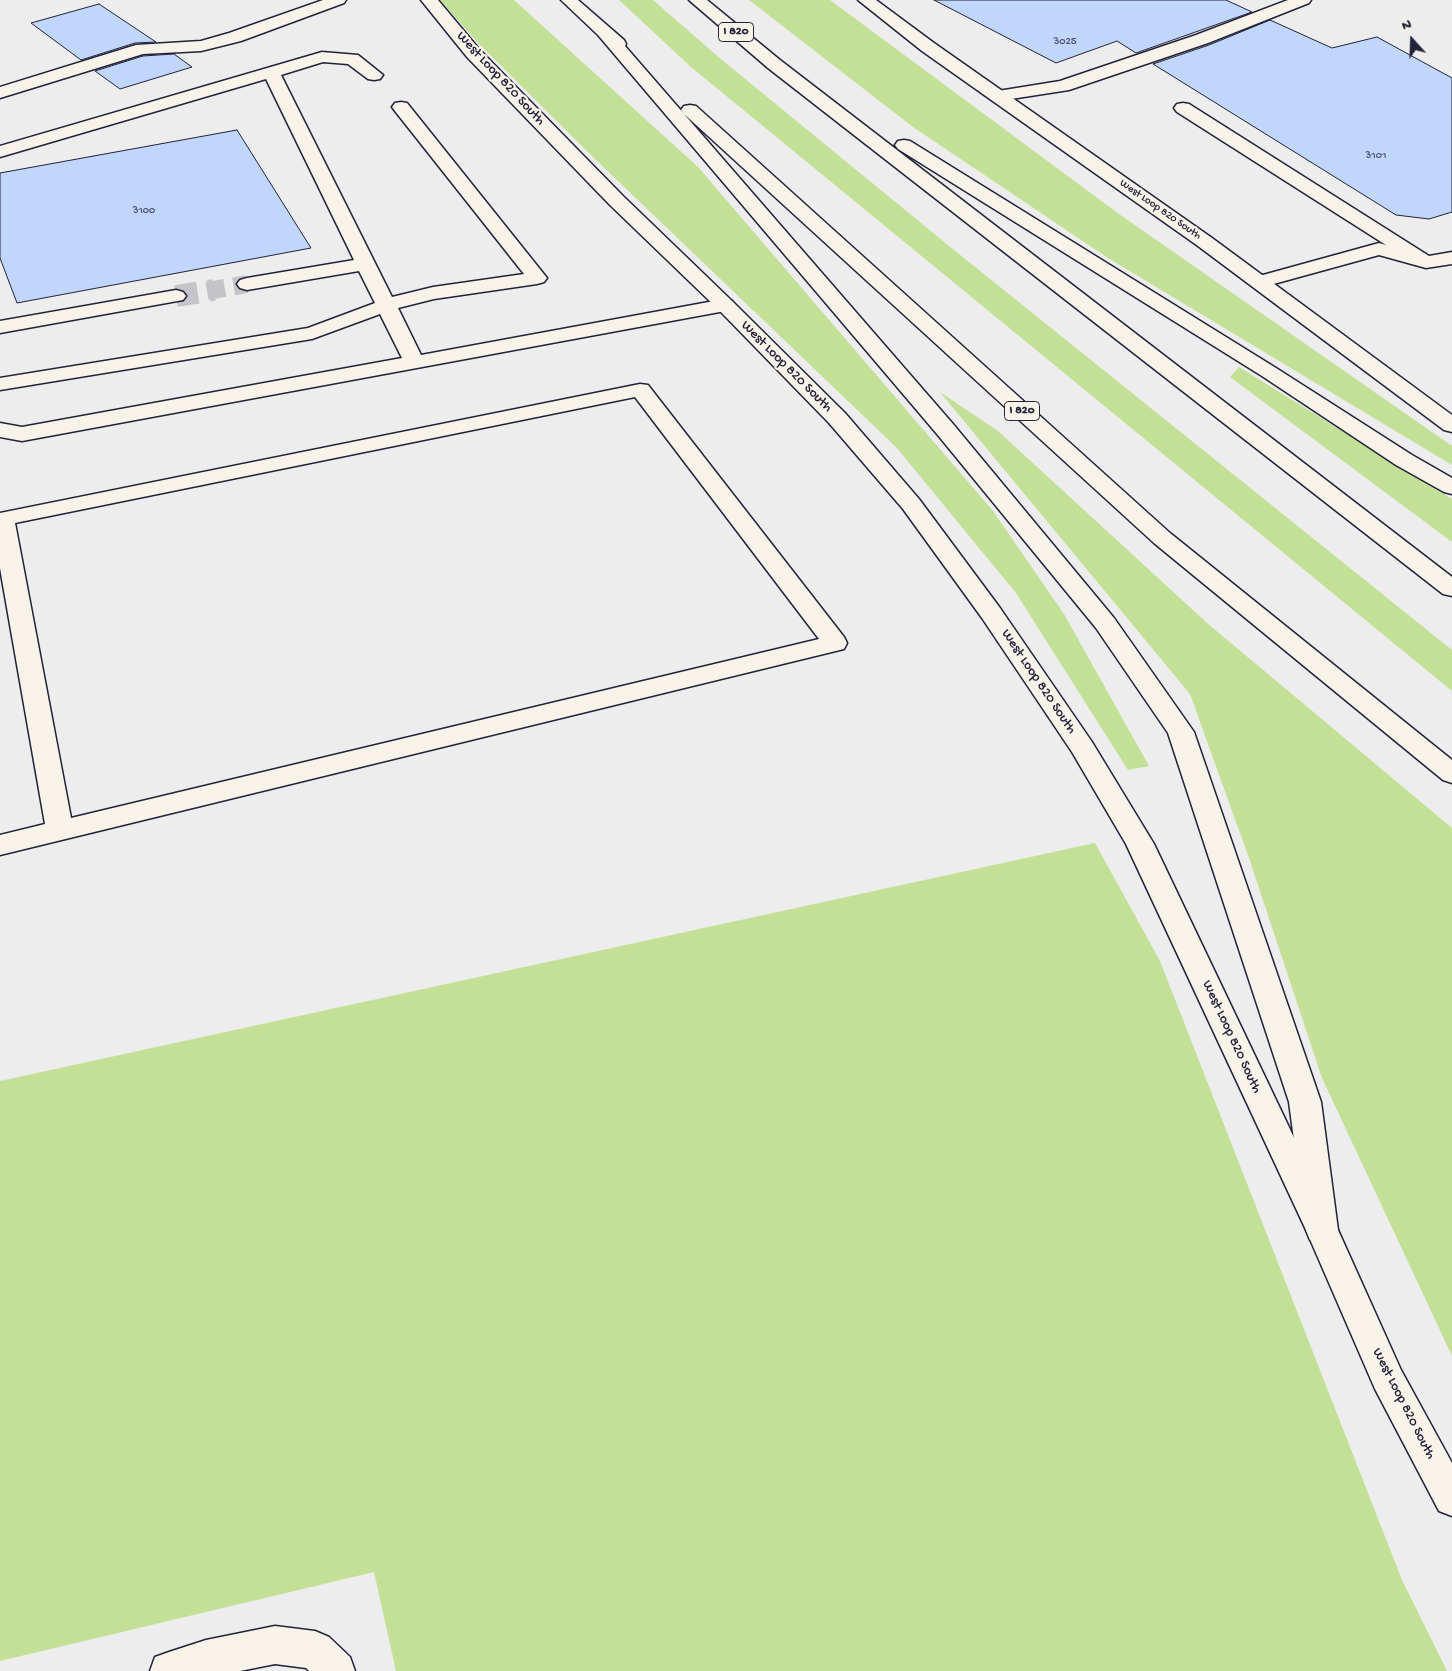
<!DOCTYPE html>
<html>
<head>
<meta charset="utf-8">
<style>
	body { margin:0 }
	#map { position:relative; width:1452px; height:1671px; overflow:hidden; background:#ecedec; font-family:"Gochi Hand",sans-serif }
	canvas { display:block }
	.north { position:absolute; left:1387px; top:15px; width:50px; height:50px; -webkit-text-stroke:4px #f7f3e8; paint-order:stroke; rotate:340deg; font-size:14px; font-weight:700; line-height:20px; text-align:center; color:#22223b }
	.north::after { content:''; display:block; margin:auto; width:18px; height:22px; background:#22223b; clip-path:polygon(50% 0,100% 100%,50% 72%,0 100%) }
</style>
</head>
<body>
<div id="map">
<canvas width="1452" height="1671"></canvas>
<div class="north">N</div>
</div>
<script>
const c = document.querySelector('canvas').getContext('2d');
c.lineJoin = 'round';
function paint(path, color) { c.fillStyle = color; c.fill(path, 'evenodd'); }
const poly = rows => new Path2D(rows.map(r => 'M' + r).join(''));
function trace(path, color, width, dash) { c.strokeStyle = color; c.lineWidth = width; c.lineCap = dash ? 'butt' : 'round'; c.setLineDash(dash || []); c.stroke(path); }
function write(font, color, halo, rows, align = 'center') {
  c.font = font + ' "Gochi Hand",sans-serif'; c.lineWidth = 4.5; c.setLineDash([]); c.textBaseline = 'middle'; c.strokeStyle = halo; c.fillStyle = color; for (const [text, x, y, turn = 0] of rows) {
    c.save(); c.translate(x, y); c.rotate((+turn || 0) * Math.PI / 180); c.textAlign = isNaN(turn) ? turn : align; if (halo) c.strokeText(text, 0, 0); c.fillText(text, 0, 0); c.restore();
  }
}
const green = poly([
	[440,0,514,0,698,167,993,511,1064,614,1149,766,1128,770,1016,593,896,447,596,160,478,43],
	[619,0,653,0,722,60,954,250,1452,650,1452,691,691,67],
	[749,0,830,0,1119,214,1452,446,1452,465,1108,258,913,127],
	[1239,367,1452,499,1452,542,1230,377],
	[940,392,998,431,1207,623,1452,828,1452,1356,1322,1078,1249,858,1190,694],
	[1095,843,1160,961,1402,1580,1447,1671,396,1671,374,1572,0,1661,0,1081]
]);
const building = poly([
	[934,0,1226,0,1252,12,1136,53,1117,41,1056,63,934,0],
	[99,4,156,42,135,43,81,60,31,23,99,4],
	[1270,20,1332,48,1377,37,1452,78,1452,212,1429,219,1396,215,1153,64,1209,45,1270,20],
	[174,54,192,67,120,89,95,71,143,56,174,54],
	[237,130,311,248,17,303,0,258,0,173,237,130]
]);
const minorTunnelFar1 = poly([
	[207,291,247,284]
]);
const minorTunnel = poly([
	[176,296,214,290]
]);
const minor = poly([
	[323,0,346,0,344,3,241,41,201,51,143,54,0,98,0,87,136,45,201,41,229,33,323,0],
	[1288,0,1311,0,1309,3,1208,43,1069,90,998,101,992,100,989,96,992,92,998,91,1060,81,1196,35,1288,0],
	[322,52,358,55,383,75,380,79,374,80,368,79,348,64,323,62,281,75,392,297,433,287,524,274,395,111,392,107,395,103,401,102,407,103,547,278,544,282,537,284,434,299,398,308,421,355,725,299,732,301,735,305,732,309,725,311,22,441,0,437,0,423,22,427,402,358,380,314,312,339,0,390,0,378,308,328,375,303,359,271,247,290,240,288,237,284,240,280,247,278,354,260,266,79,0,157,0,146,322,52],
	[1183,103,1189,104,1429,256,1452,252,1452,264,1426,268,1379,255,1259,288,1252,286,1249,282,1252,278,1379,243,1386,245,1177,112,1174,108,1177,104,1183,103],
	[176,290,183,292,186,296,183,300,0,333,0,321,176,290],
	[640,384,648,385,844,637,847,643,844,649,0,855,0,835,45,824,0,568,0,513,640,384],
	[635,397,819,639,71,818,15,523,635,397],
	[275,1626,315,1631,329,1637,350,1657,355,1671,309,1671,306,1668,275,1664,240,1671,150,1671,155,1657,169,1652,206,1640,275,1626]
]);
const major = poly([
	[421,0,438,0,479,49,623,196,732,301,845,413,919,499,1000,608,1092,742,1154,844,1338,1230,1401,1370,1452,1463,1452,1516,1439,1511,1375,1389,1306,1230,1126,844,1072,752,982,618,903,509,829,423,718,309,609,204,467,57,421,0],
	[858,0,876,0,934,43,1212,238,1452,415,1452,432,1444,430,1198,246,922,51,858,0]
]);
const highway = poly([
	[561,0,578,0,624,40,626,44,625,46,953,424,1114,618,1194,732,1321,1102,1338,1230,1334,1240,1322,1244,1310,1240,1306,1230,1289,1102,1168,733,1096,628,937,434,598,35,561,0],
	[689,0,707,0,780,60,1452,577,1452,596,1443,594,768,68,689,0],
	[690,105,696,106,1170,533,1452,760,1452,783,1443,780,1154,543,684,114,681,110,684,106,690,105],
	[904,140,910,141,1276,368,1412,455,1452,478,1452,494,1444,492,1396,465,1262,376,898,149,895,145,898,141,904,140]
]);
const numberNames = [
	["3025",1065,42],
	["3101",1376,156],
	["3100",144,211]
];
const farStreetnames = [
	["West Loop 820 South",1160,210,35]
];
const shields = [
	[736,32,35],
	[1022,411,35]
];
const shieldNames = [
	["I 820",736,32],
	["I 820",1022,411]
];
const streetNames = [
	["West Loop 820 South",500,79,47],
	["West Loop 820 South",786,367,45],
	["West Loop 820 South",1038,682,56],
	["West Loop 820 South",1231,1037,65],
	["West Loop 820 South",1403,1404,63]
];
paint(green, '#c3e097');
paint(building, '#c1d6fb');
trace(building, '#22223b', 1);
trace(minorTunnelFar1, '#c4c4c9', 18, [18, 9]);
trace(minorTunnel, '#c4c4c9', 22, [22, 11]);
trace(minor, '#22223b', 3);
trace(major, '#22223b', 3);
trace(highway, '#22223b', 3);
paint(minor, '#f7f3e8');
paint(major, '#f7f3e8');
paint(highway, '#f7f3e8');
write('11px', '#4a4f6b', null, numberNames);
write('11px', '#22223b', '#f7f3e8', farStreetnames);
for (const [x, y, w] of shields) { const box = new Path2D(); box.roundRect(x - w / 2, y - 9.5, w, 19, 4); c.fillStyle = '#f7f3e8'; c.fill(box); trace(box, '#22223b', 1); }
write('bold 12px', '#22223b', null, shieldNames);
write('14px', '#22223b', '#f7f3e8', streetNames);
</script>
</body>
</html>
